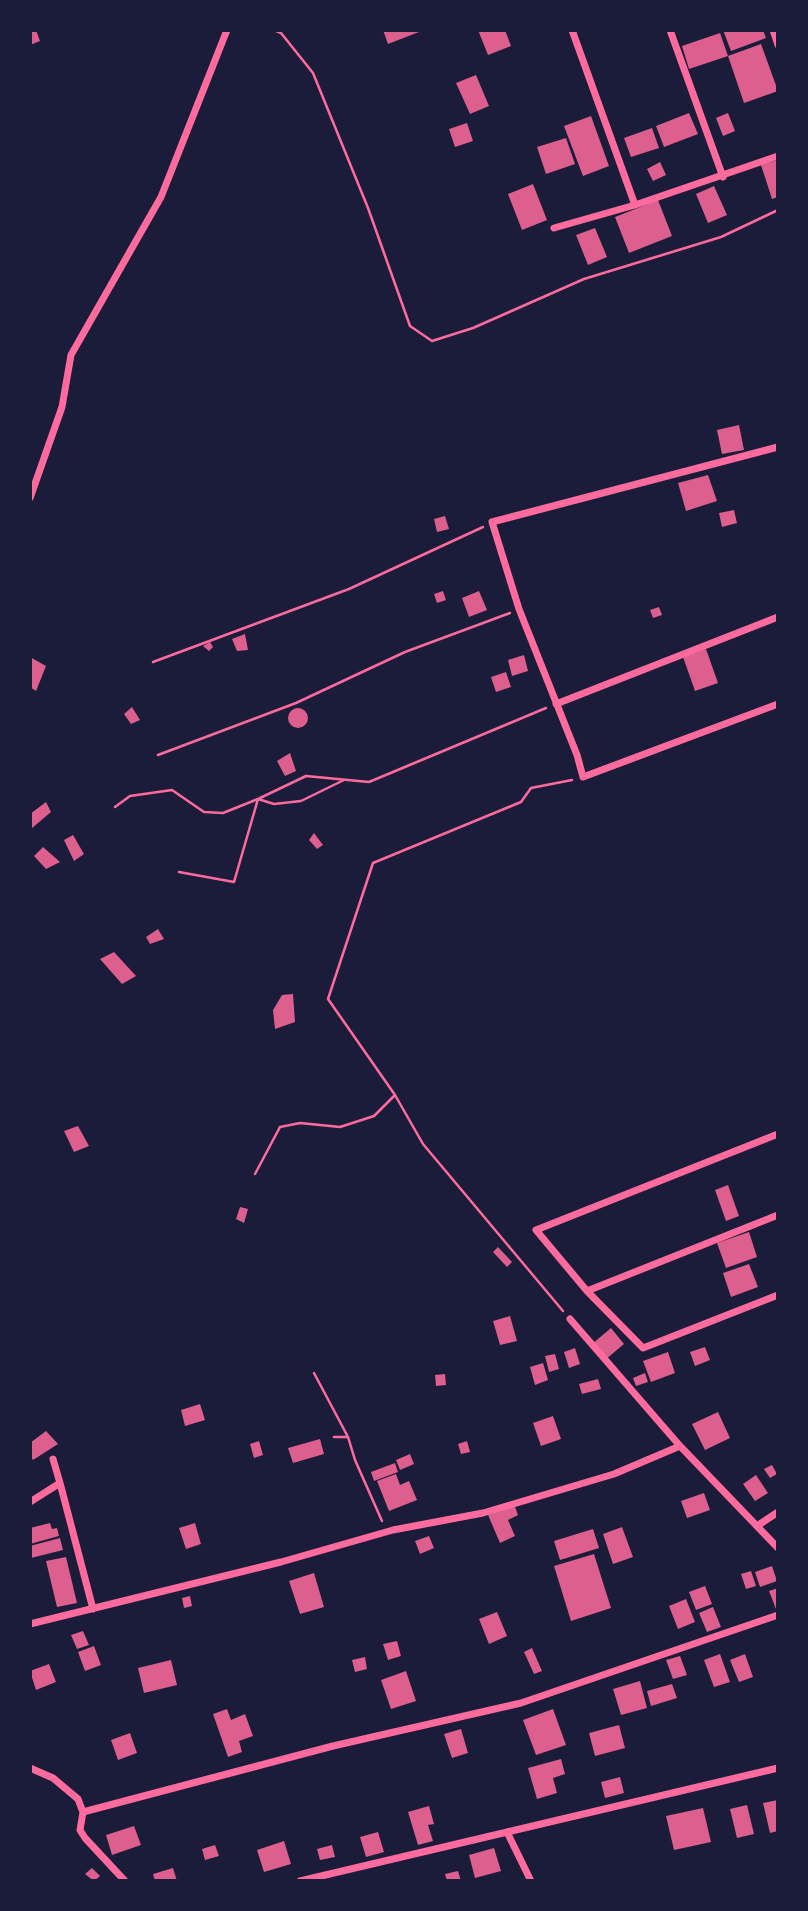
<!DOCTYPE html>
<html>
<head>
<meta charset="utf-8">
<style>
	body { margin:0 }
	#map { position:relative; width:808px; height:1911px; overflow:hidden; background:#1b1b3a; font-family:"Noto Sans",sans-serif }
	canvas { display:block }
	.frame { position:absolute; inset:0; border:32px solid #1b1b3a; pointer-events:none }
</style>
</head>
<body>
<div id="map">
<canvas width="808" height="1911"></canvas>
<div class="frame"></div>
</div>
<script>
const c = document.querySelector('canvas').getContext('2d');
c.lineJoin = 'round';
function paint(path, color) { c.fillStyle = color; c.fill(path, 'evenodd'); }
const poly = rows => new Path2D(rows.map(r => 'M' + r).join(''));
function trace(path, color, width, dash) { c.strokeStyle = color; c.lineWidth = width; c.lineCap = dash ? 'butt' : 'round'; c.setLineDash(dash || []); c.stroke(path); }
const building = poly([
	[30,30,36,30,40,41,30,45],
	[383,30,418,30,419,32,388,44],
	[478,30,505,30,511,46,488,55],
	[723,30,763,30,766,38,731,51],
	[720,33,728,56,689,69,682,46],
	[761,44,778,91,744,103,728,56],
	[476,75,489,106,470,114,456,83],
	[689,113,698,134,664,147,656,126],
	[728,113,735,131,723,136,716,118],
	[591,116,609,166,583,176,564,126],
	[467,123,473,141,455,147,449,129],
	[652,128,659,148,631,157,624,138],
	[566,138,575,164,546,174,537,147],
	[778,160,778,197,772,199,761,165],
	[660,162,666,175,653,181,647,169],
	[533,184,547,220,522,230,508,194],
	[714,186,727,215,708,223,696,194],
	[658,200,672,236,629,253,615,217],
	[595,228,607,257,588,265,576,235],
	[739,425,744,450,722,454,717,430],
	[708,475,717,501,686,511,678,483],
	[734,510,737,523,722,527,719,513],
	[445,516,449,529,437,532,434,519],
	[443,591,446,600,437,603,434,594],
	[479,591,487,610,469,617,462,598],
	[659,607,662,615,653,618,650,610],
	[245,634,248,650,237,651,232,639],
	[210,642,213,647,209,651,203,646],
	[706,649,718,683,695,691,683,657],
	[524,655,528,671,512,676,508,660],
	[30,657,46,666,36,691,30,687],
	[506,672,511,687,496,692,491,677],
	[132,707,140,720,131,724,124,714],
	'288 718a10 10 0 1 1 20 0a10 10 0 1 1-20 0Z',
	[290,753,296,771,285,776,277,761],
	[46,802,51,812,32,828,30,814],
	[314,833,323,845,317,849,309,840],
	[73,835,84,854,74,861,64,840],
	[43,847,60,862,46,869,34,856],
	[158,929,164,939,150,944,146,937],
	[114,952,136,976,122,984,100,959],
	[293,994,295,1022,275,1029,273,1010,282,995],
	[78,1126,89,1146,74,1152,64,1131],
	[728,1185,739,1216,726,1221,715,1190],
	[240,1207,248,1209,244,1223,236,1219],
	[749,1232,757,1257,726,1268,717,1243],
	[498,1247,512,1262,507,1267,493,1252],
	[749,1264,758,1287,731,1297,723,1273],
	[510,1316,517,1341,500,1345,493,1321],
	[611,1328,624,1344,605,1360,592,1344],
	[705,1347,710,1360,695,1366,690,1352],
	[575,1348,580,1364,569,1368,564,1352],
	[668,1352,675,1373,651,1382,643,1361],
	[555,1354,559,1369,549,1372,545,1356],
	[543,1363,548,1380,535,1385,530,1367],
	[645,1373,648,1382,636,1386,633,1378],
	[445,1374,446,1385,436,1386,435,1375],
	[598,1379,601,1389,582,1394,579,1384],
	[200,1404,205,1420,185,1426,181,1410],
	[718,1412,730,1438,705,1450,692,1424],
	[553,1416,561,1439,541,1446,533,1423],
	[46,1431,58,1444,33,1460,30,1456,30,1443],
	[320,1439,324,1454,293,1463,288,1448],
	[259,1441,263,1455,254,1458,250,1444],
	[467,1441,470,1452,461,1454,458,1444],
	[410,1454,414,1464,400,1470,396,1460],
	[395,1463,398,1472,374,1481,371,1472],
	[772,1465,777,1474,770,1478,764,1469],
	[396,1474,400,1485,409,1481,417,1500,389,1511,377,1481],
	[756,1475,768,1493,755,1501,743,1484],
	[704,1493,710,1510,687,1518,681,1501],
	[514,1504,518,1515,508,1520,515,1536,500,1543,488,1515],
	[50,1523,52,1529,57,1528,59,1536,30,1544,30,1528],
	[195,1523,201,1544,186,1549,179,1528],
	[622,1527,633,1557,613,1564,603,1534],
	[593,1529,599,1548,560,1560,554,1541],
	[429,1536,434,1548,420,1554,415,1541],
	[60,1538,63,1550,31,1558,30,1546],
	[594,1554,611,1608,571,1621,554,1566],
	[66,1557,77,1603,57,1607,46,1561],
	[772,1566,777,1581,760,1587,755,1572],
	[751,1571,756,1586,746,1589,741,1574],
	[314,1573,324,1607,300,1614,289,1581],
	[705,1586,712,1604,696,1610,689,1592],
	[778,1588,778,1608,776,1609,769,1591],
	[190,1596,192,1606,184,1608,182,1598],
	[686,1599,695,1622,678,1629,669,1606],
	[713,1607,721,1627,707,1632,699,1613],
	[497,1612,507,1636,489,1644,479,1619],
	[83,1631,89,1645,77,1649,71,1635],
	[397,1641,401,1656,388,1660,383,1644],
	[94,1646,101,1665,85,1671,78,1652],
	[532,1648,542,1671,534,1674,524,1652],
	[720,1654,730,1682,714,1687,704,1660],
	[745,1654,753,1677,739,1682,730,1660],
	[680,1656,687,1675,673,1679,666,1660],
	[365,1657,367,1669,355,1672,352,1660],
	[171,1660,177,1685,144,1693,138,1668],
	[49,1664,56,1682,36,1690,30,1671],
	[406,1671,416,1701,391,1709,381,1680],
	[640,1681,647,1708,621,1715,613,1689],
	[672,1684,677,1698,651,1706,647,1691],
	[227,1709,231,1720,245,1714,253,1736,239,1741,242,1752,228,1757,213,1714],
	[553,1709,566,1745,536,1755,523,1720],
	[619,1725,625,1748,595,1756,589,1733],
	[461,1729,468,1753,452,1758,444,1734],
	[130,1733,137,1753,118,1760,111,1740],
	[561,1759,565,1774,553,1778,557,1793,537,1799,528,1768],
	[620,1777,624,1793,605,1798,601,1782],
	[778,1800,778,1831,770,1833,763,1803],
	[747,1805,754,1834,737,1838,730,1809],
	[429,1806,434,1824,428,1825,433,1841,418,1845,408,1812],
	[703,1808,711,1842,674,1850,666,1816],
	[134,1826,141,1845,112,1855,106,1835],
	[378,1832,384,1852,366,1857,360,1837],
	[284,1841,291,1864,264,1872,257,1850],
	[215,1845,219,1856,205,1860,202,1849],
	[332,1845,335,1857,320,1860,317,1849],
	[494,1848,501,1871,475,1878,469,1855],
	[92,1868,100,1876,94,1881,85,1874],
	[173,1868,177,1881,155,1881,153,1874],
	[458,1871,461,1881,447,1881,445,1874]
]);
const path = poly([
	[274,30,281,33,313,73,368,208,410,326,432,341,473,328,584,279,721,237,778,210],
	[153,662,349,589,483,527],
	[158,755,296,703,405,652,510,613],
	[115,807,130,796,172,790,204,812,223,813,258,799,274,804,301,801,344,780],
	[179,872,234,882,258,799,306,776,369,782,546,708],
	[395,1095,328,999,373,863,521,802,531,788,572,780],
	[255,1174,280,1127,300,1123,340,1127,374,1116,395,1095,423,1144,563,1311],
	[314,1373,348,1437],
	[334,1437,348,1437,355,1460,382,1521]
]);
const minor = poly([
	[572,30,635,205,778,156],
	[670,30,723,177],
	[773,30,778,45],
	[554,228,635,205],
	[778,447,492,522,519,609,577,755,583,777,778,704],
	[30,498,62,407,71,355,161,197,227,30],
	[556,704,778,617],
	[778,1134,536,1230,587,1291,643,1348,778,1295],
	[587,1291,778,1215],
	[570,1319,680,1446,778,1548],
	[53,1459,60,1483],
	[30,1502,60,1483,93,1609],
	[757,1526,778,1512],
	[30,1624,281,1562,393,1530,483,1513,614,1474,680,1446],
	[30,1768,53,1778,78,1799,83,1812,80,1830,85,1838,125,1881],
	[83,1812,333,1746,521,1703,778,1615],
	[507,1832,531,1881],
	[300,1881,778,1768]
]);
paint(building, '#dd5f8e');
trace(path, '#ff6b9d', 2.5);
trace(minor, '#ff6b9d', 7);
</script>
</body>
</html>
